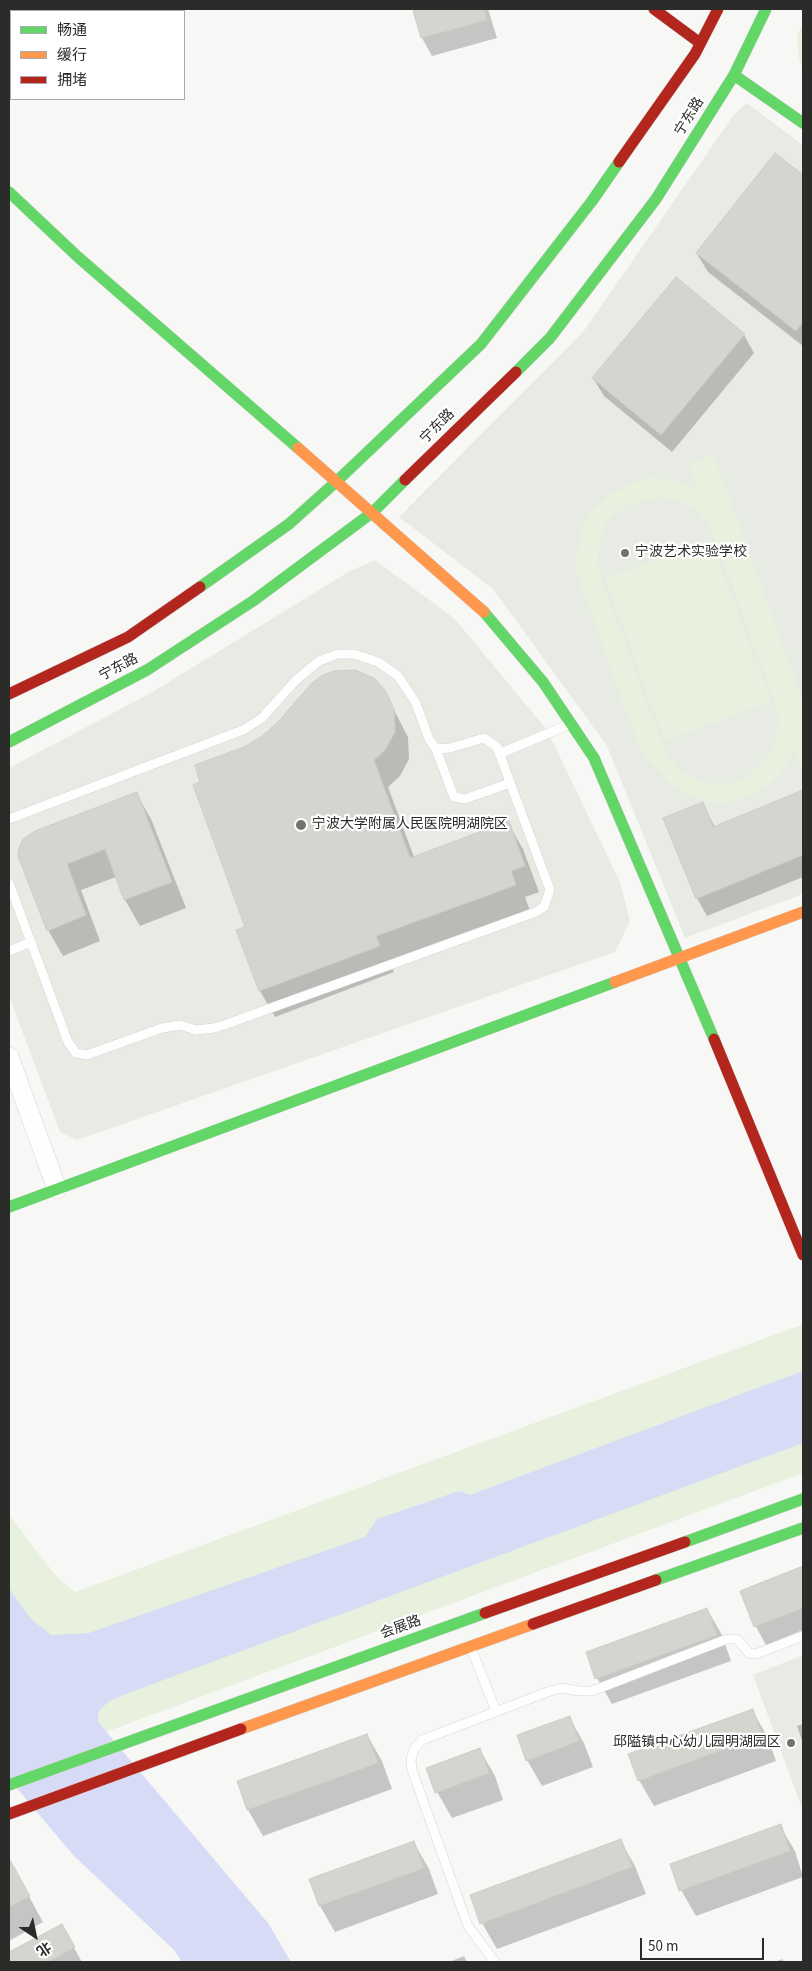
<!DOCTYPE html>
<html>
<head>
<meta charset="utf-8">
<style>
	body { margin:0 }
	#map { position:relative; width:812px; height:1971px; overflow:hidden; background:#f7f8f6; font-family:"Source Sans 3","Noto Sans SC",sans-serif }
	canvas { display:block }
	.frame { position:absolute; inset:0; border:10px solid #2b2b2a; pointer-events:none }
	.legend { position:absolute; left:10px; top:10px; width:175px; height:90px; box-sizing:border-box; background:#fff; border:1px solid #aaa; margin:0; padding:6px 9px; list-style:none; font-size:15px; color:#2b2b2a }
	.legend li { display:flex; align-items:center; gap:10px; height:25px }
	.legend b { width:25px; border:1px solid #aaa }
	.north { position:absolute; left:10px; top:1911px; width:50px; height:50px; -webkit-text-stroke:4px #fff; paint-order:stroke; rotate:146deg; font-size:14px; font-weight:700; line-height:20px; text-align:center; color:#2b2b2a }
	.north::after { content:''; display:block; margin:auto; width:18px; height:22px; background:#2b2b2a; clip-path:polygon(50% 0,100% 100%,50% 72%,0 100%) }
	.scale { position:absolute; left:640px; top:1938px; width:124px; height:22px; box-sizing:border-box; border:2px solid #2b2b2a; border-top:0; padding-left:6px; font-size:15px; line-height:18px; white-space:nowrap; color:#2b2b2a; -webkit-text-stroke:4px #fff; paint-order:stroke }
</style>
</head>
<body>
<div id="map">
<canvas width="812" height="1971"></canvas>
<div class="frame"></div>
<ul class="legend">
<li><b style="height:6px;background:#63d668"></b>畅通</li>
<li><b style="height:6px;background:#ff974d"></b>缓行</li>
<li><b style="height:6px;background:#b3261e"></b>拥堵</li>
</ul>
<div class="north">北</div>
<div class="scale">50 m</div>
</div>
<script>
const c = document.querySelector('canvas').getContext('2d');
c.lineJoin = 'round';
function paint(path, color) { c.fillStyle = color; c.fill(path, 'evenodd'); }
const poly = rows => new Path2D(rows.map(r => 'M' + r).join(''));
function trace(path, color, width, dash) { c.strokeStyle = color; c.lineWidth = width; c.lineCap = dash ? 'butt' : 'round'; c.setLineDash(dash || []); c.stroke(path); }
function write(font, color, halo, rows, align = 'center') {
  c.font = font + ' "Source Sans 3","Noto Sans SC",sans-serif'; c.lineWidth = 4.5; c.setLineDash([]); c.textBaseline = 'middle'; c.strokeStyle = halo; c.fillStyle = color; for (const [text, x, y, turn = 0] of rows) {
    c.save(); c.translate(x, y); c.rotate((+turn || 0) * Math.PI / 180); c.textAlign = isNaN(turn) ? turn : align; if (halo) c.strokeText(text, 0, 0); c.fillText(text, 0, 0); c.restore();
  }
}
const built = poly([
	[747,103,803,145,803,894,685,938,607,746,493,589,399,517,583,332,733,116],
	[375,560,454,618,547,730,620,882,630,921,615,952,77,1140,60,1132,9,996,9,768,149,694,350,571],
	[803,1655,803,1811,753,1675]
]);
const green = poly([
	[803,21,803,71,799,58,797,37],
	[714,455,803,702,803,775,793,747,791,758,780,775,770,784,749,797,725,803,697,799,683,792,668,782,646,758,637,742,577,574,576,556,584,522,592,510,606,497,635,482,649,478,674,480,697,488,689,464],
	[663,497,677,501,695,509,709,523,779,717,777,734,769,755,756,769,744,778,729,784,710,784,695,779,682,771,665,751,599,571,598,552,602,530,610,518,626,506,646,500],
	[711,539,771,701,664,741,605,579],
	[801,1325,803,1331,803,1473,9,1768,9,1515,57,1577,75,1592]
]);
const water = poly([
	[803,1371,803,1443,123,1695,108,1702,98,1712,98,1722,268,1923,291,1962,182,1962,174,1950,74,1856,9,1779,9,1588,31,1619,51,1635,89,1633,365,1537,377,1519,459,1491,470,1495]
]);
const shadow = poly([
	[428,9,488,9,497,38,432,56,422,38,415,12],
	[775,154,803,176,803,346,708,272,697,254],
	[744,335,754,353,672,452,604,396,593,378],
	[384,691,408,737,409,759,400,776,388,787,414,857,508,823,523,849,539,892,525,897,530,911,390,963,394,972,275,1017,260,991,247,928,202,783,244,748],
	[803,791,803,877,707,916,697,898,702,804,715,827],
	[136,793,151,819,186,908,140,926,125,900,116,877,81,890,100,941,63,956,48,930,35,832],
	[803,1567,803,1630,766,1645,756,1627,742,1591],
	[707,1609,722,1635,731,1661,612,1704,597,1678,587,1653],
	[752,1710,767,1736,776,1761,654,1806,639,1780],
	[569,1717,584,1743,593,1767,542,1786,527,1760],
	[803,1724,803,1743,797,1726],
	[367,1735,382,1761,392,1789,263,1836,248,1810,238,1782],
	[480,1750,495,1776,503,1800,452,1818,437,1792],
	[780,1826,795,1851,803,1877,696,1916,681,1890],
	[620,1840,635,1866,646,1894,497,1949,482,1923],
	[414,1843,429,1869,438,1894,335,1932,320,1906,311,1880],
	[15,1871,43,1922,9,1941,9,1875],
	[61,1925,82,1962,9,1962,9,1954],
	[464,1956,467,1962,449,1962],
	[782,1959,784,1962,775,1962]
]);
const building = poly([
	[423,9,484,9,487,20,421,38,413,11,423,9],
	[775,153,803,175,803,322,796,331,696,253,775,153],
	[676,277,745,334,661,435,592,378,676,277],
	[355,670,374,678,385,690,394,709,395,732,385,750,374,760,410,858,509,821,525,866,511,871,516,885,376,936,380,946,259,991,236,930,245,927,193,785,200,782,195,765,244,747,261,737,277,723,311,684,321,676,334,671,355,670],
	[803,790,803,855,696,899,663,818,703,802,713,827,803,790],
	[137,792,172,882,124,900,105,849,67,864,86,915,47,931,18,856,19,848,23,839,35,831,137,792],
	[803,1566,803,1608,754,1627,740,1591,803,1566],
	[707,1608,717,1635,595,1679,586,1652,707,1608],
	[753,1709,762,1735,638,1781,628,1754,753,1709],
	[570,1716,579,1741,526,1761,517,1735,570,1716],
	[367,1734,378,1763,247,1810,237,1781,367,1734],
	[480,1748,489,1773,435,1793,426,1768,480,1748],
	[781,1824,790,1851,679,1891,670,1864,781,1824],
	[621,1839,632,1867,480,1924,470,1895,621,1839],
	[414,1841,424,1868,319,1906,309,1879,414,1841],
	[9,1858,30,1896,9,1907,9,1858],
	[62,1924,75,1947,48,1962,9,1962,9,1952,62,1924]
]);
const lane = poly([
	[436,749,454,797,465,799,510,783],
	[499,754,568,725],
	[9,819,243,730,262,718,296,680,319,661,338,654,354,654,378,662,398,676,416,703,429,739,436,749,450,748,484,738,497,747,550,890,544,907,536,912,224,1025,214,1028,196,1030,180,1025,162,1028,87,1055,76,1053,68,1042,9,883],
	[9,951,31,942],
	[471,1648,496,1711],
	[495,1962,468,1926,412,1770,411,1760,414,1749,422,1740,550,1691,562,1688,579,1691,592,1691,727,1639,737,1639,749,1653,756,1654,803,1636]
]);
const street = poly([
	[9,1057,57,1189]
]);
const fast = poly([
	[734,75,803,123],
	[9,192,78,257,298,448],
	[516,372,550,338,656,199,734,75,766,9],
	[200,587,289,524,337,481,481,344,592,201,619,162],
	[484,612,543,682,594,758,714,1039],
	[9,742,147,670,253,601,373,512,405,480],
	[9,1207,615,982],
	[685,1542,803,1499],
	[656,1580,803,1528],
	[9,1785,485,1613]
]);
const slow = poly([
	[298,448,484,612],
	[615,982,803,912],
	[241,1729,533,1624]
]);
const jam = poly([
	[654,9,700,43],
	[619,162,695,54,718,9],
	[405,480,516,372],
	[9,694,128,637,200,587],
	[714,1039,803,1255],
	[485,1613,685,1542],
	[533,1624,656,1580],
	[9,1814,241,1729]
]);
const markers = [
	[625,553,5,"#727371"],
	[301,825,6,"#727371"],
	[791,1743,5,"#727371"]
];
const streetNames = [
	["宁东路",690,117,-58],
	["宁东路",438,427,-45],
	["宁东路",119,668,-28],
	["会展路",401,1628,-20]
];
const poiNames = [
	["宁波艺术实验学校",635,553],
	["宁波大学附属人民医院明湖院区",312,825],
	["邱隘镇中心幼儿园明湖园区",781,1743,"right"]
];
paint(built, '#e8ebe4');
paint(green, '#e8f0de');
paint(water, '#d8dbf5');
paint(shadow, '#0003');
paint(building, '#d3d6ce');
trace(building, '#cccdcb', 1);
trace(lane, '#d4d5d3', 10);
trace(street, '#d4d5d3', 20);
trace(fast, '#d4d5d3', 12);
trace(slow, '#d4d5d3', 12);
trace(jam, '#d4d5d3', 12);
trace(lane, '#fefefe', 9);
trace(street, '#fefefe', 19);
trace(fast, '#63d668', 11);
trace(slow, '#ff974d', 11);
trace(jam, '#b3261e', 11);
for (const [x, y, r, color] of markers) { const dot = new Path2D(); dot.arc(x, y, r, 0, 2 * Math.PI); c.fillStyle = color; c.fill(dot); trace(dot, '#fff', 2); }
write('14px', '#2b2b2a', '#fff', streetNames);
write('14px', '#2b2b2a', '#fff', poiNames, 'left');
</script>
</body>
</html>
